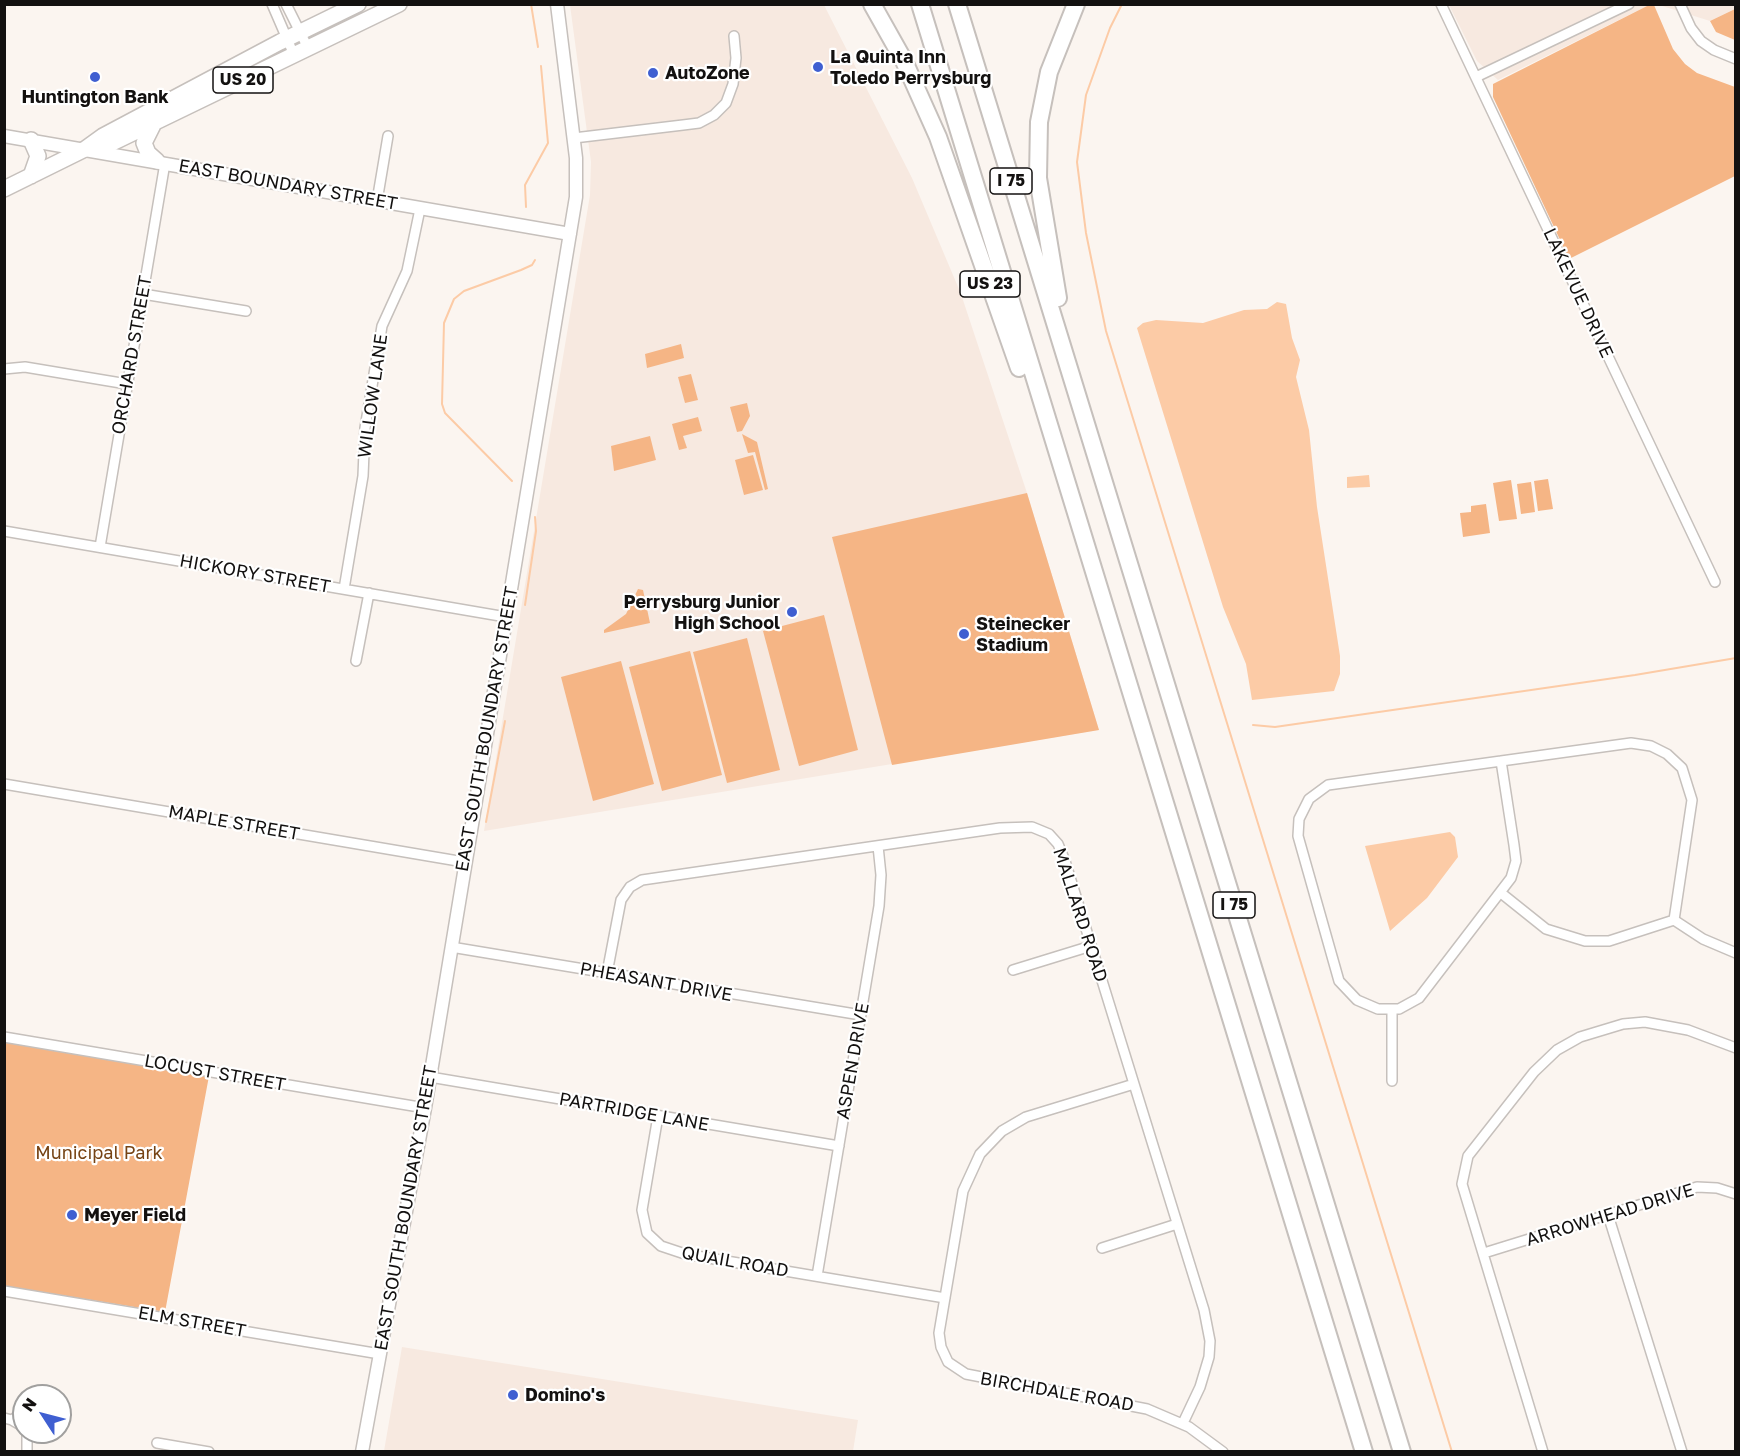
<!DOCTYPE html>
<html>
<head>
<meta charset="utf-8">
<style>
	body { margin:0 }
	#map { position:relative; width:1740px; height:1456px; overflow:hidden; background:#fbf5f0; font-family:"Golos Text",sans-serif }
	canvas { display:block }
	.frame { position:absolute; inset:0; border:6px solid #131110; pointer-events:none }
	.north { position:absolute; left:12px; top:1384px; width:60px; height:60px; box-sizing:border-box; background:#fff; border:2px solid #a1a09f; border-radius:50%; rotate:306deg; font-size:16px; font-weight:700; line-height:24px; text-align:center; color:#131110 }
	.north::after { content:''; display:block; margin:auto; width:21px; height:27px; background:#3f5fd1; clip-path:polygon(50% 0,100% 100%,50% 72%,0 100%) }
</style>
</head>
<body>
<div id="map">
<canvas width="1740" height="1456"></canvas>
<div class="frame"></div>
<div class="north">N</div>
</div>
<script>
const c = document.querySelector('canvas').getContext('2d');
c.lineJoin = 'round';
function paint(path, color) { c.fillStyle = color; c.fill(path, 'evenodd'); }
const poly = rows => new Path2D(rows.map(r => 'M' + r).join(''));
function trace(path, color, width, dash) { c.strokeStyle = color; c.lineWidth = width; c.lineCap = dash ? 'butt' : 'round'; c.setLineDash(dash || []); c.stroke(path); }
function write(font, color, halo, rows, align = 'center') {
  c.font = font + ' "Golos Text",sans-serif'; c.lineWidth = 4.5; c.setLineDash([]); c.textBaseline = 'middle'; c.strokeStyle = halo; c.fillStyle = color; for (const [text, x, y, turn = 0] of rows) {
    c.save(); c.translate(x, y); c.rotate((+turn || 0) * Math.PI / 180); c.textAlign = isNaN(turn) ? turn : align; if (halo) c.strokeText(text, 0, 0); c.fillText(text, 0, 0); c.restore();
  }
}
const built = poly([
	[570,5,824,5,912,178,961,294,1027,493,1099,730,484,831,590,195,591,162],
	[1449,5,1649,5,1498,80,1477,61],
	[1659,5,1735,5,1735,9,1710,21],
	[402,1347,858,1420,853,1451,384,1451]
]);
const green = poly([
	[1649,5,1654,5,1673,49,1685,64,1697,73,1735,87,1735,176,1569,259,1493,97,1493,84],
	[1735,9,1735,40,1716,32,1710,21],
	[681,344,684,358,647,368,645,354],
	[691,374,698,400,685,403,678,377],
	[747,403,750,416,742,431,737,432,730,407],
	[698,417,702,431,683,436,687,448,679,450,672,424],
	[742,434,757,442,768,489,765,490,755,452,748,453],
	[650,436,656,460,614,471,611,446],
	[753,455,763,490,744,495,735,460],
	[1548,479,1553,509,1538,511,1534,481],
	[1511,480,1517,519,1499,521,1493,483],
	[1531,482,1535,512,1521,514,1517,484],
	[1027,493,1099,730,892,765,832,537],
	[1486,504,1490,533,1463,537,1460,513,1471,512,1471,506],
	[638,589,643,590,650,623,604,633,604,630,626,614],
	[824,615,858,750,799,766,763,631],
	[747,638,780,770,727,783,693,652],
	[690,651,722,775,662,791,629,667],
	[621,661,654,784,593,801,561,677],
	[4,1042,209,1076,165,1312,5,1286]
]);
const water = poly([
	[1277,302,1286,304,1292,338,1300,360,1296,377,1309,430,1317,507,1340,656,1340,674,1334,691,1252,700,1246,664,1223,607,1137,328,1143,323,1156,320,1203,323,1244,310,1267,309],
	[1369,475,1370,487,1347,488,1347,477],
	[1450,832,1455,837,1458,857,1427,898,1390,931,1365,846]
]);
const stream = poly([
	[531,4,538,47],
	[1122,4,1110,28,1086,95,1077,162,1086,233,1106,331,1452,1452],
	[526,207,525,185,548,143,541,66],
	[512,481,445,413,442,404,444,323,454,299,464,291,521,270,532,265,535,260],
	[525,605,536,531,535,517],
	[1253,725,1275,727,1635,675,1736,658],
	[486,822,505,721]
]);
const minor = poly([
	[272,4,294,55],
	[286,4,308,48],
	[1441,4,1715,582],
	[1680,4,1691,28,1701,41,1714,50,1736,59],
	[1476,77,1629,4],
	[574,138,683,125,699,123,714,115,726,103,733,84,736,58,734,36],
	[377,201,388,136],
	[143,294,246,311],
	[4,369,25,367,127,384],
	[4,531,506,617],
	[100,547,165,163],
	[344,589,363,476,365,428,382,326,407,271,420,209],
	[356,661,369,593],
	[1501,761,1514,845,1516,861,1511,878,1419,998,1399,1009,1378,1009,1357,1000,1339,981,1298,836,1299,819,1309,799,1328,785,1631,743,1651,746,1667,754,1682,768,1692,800,1674,920],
	[4,784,464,862],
	[1501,893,1546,929,1585,941,1609,941,1674,920],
	[1674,920,1703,939,1736,953],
	[451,947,861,1015],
	[1013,970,1091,946],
	[607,973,621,900,630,887,642,880,1000,828,1032,827,1049,834,1058,844,1065,861,1204,1310,1210,1341,1209,1357,1200,1387,1183,1423],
	[1392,1009,1392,1081],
	[4,1037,425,1108],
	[430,1077,839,1146],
	[1134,1084,1026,1117,1002,1131,980,1154,963,1191,939,1333,941,1347,948,1362,966,1374,1147,1409,1189,1427,1223,1452],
	[658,1116,642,1210,647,1233,661,1246,685,1254,945,1298],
	[1608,1215,1682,1452],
	[1102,1248,1177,1224],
	[1484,1253,1697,1187,1717,1188,1736,1194],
	[817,1276,879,906,881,875,878,846],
	[4,1291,380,1354],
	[4,1418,12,1420,24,1411],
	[12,1420,24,1427],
	[157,1443,209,1452],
	[27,1452,27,1436,36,1432],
	[1543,1452,1462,1184,1468,1156,1534,1072,1557,1050,1580,1037,1623,1024,1645,1022,1688,1030,1736,1048]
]);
const tertiary = poly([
	[4,136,570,234],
	[362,1452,425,1108,576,197,576,158,557,4]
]);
const primary = poly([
	[154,123,144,143,148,153,157,161],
	[91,148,110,144,399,4],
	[31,176,38,156,31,140],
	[4,189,85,149,103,136,280,42,358,4]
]);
const motorway = poly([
	[872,4,904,61,938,137,1019,368],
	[920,4,1364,1452],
	[957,4,1402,1452],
	[1058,298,1038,178,1039,122,1049,72,1076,4]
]);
const markers = [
	[818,67,6,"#3f5fd1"],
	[653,73,6,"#3f5fd1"],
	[95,77,6,"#3f5fd1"],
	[792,612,6,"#3f5fd1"],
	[964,634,6,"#3f5fd1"],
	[72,1215,6,"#3f5fd1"],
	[513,1395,6,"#3f5fd1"]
];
const shields = [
	[243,80,60],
	[1011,181,42],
	[990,284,60],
	[1234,905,42]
];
const shieldNames = [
	["US 20",243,80],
	["I 75",1011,181],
	["US 23",990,284],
	["I 75",1234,905]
];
const poiNames = [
	["La Quinta Inn",830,57],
	["Toledo Perrysburg",830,78],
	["AutoZone",665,73],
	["Huntington Bank",95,97,"center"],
	["Perrysburg Junior",780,602,"right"],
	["High School",780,623,"right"],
	["Steinecker",976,624],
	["Stadium",976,645],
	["Meyer Field",84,1215],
	["Domino's",525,1395]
];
const streetNames = [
	["EAST BOUNDARY STREET",288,185,10],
	["LAKEVUE DRIVE",1578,293,65],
	["ORCHARD STREET",132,355,-80],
	["WILLOW LANE",373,396,-82],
	["HICKORY STREET",255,574,10],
	["EAST SOUTH BOUNDARY STREET",487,729,-80],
	["MAPLE STREET",234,823,10],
	["MALLARD ROAD",1080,915,72],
	["PHEASANT DRIVE",656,982,10],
	["ASPEN DRIVE",853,1061,-80],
	["LOCUST STREET",215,1073,10],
	["PARTRIDGE LANE",634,1112,10],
	["EAST SOUTH BOUNDARY STREET",406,1208,-80],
	["ARROWHEAD DRIVE",1610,1215,-17],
	["QUAIL ROAD",735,1262,10],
	["ELM STREET",192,1322,10],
	["BIRCHDALE ROAD",1057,1392,10]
];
const parkNames = [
	["Municipal Park",99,1153]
];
paint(built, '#f7e9e0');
paint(green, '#f5b585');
paint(water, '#fccba6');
trace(stream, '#fccba6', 2);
trace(minor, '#c6c0bc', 12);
trace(tertiary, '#c6c0bc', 15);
trace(primary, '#c6c0bc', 18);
trace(motorway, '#c6c0bc', 20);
trace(minor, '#fff', 9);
trace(tertiary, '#fff', 12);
trace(primary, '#fff', 15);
trace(motorway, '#fff', 16);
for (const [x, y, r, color] of markers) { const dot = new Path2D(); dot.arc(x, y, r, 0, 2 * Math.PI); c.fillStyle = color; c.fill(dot); trace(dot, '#fff', 2); }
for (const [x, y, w] of shields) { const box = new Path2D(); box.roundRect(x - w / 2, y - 13, w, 26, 4.5); c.fillStyle = '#fff'; c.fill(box); trace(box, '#131110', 1.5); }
write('bold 16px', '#131110', null, shieldNames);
write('bold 18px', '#131110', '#fff', poiNames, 'left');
write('18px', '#131110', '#fff', streetNames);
write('18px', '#764314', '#fff', parkNames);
</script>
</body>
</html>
